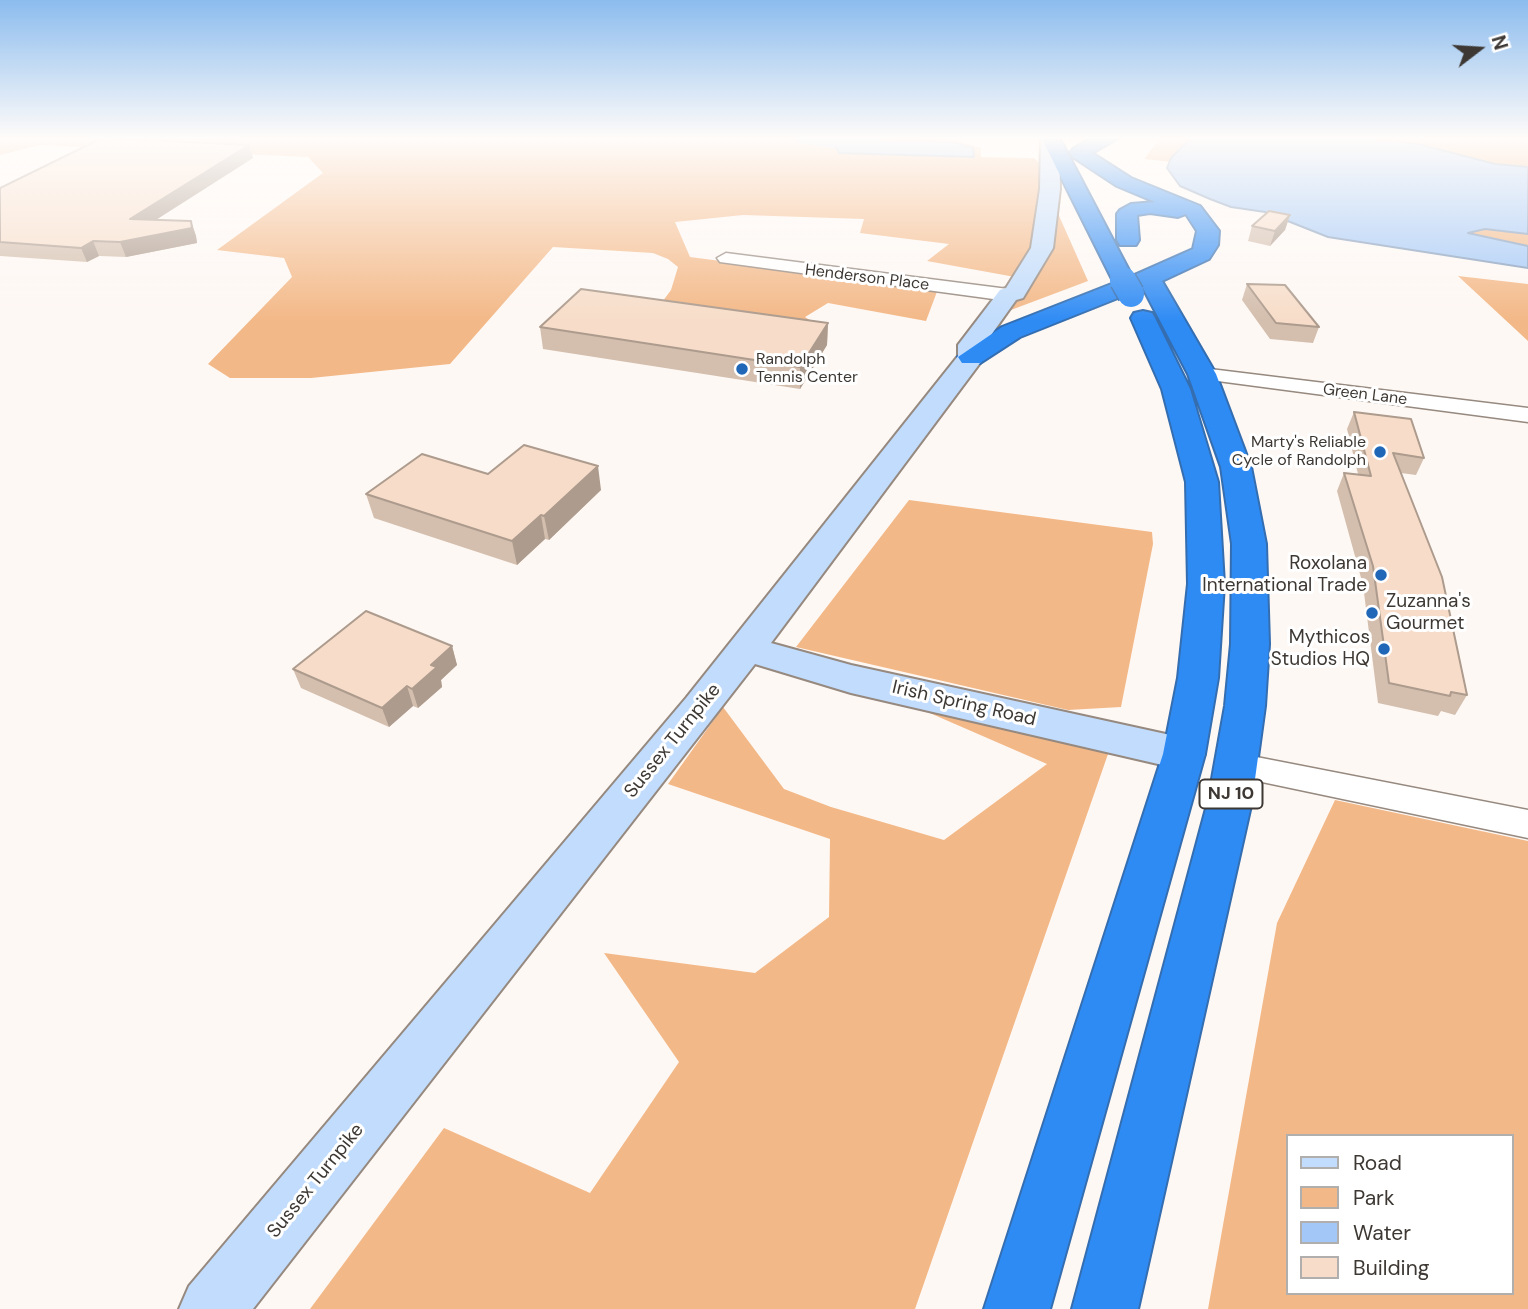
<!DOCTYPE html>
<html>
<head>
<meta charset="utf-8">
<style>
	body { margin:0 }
	#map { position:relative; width:1528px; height:1309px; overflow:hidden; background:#fef8f4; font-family:"DM Sans",sans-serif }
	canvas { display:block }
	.legend { position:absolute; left:1286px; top:1134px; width:228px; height:161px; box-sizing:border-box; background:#fff; border:2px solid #b1afad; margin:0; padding:9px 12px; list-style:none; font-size:21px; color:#3d3833 }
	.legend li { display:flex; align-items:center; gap:14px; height:35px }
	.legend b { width:35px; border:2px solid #b1afad }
	.north { position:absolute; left:1444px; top:14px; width:70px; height:70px; -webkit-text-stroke:5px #fff; paint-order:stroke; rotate:73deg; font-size:19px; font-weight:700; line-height:28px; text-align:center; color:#3d3833 }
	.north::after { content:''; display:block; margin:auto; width:24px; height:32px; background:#3d3833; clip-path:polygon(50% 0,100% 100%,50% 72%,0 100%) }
</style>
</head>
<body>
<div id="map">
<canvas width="1528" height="1309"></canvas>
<ul class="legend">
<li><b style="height:9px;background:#c1dcfc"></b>Road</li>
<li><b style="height:19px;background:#f3b887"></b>Park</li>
<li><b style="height:19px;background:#a3c8f7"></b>Water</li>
<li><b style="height:19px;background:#f7ddc9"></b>Building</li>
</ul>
<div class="north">N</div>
</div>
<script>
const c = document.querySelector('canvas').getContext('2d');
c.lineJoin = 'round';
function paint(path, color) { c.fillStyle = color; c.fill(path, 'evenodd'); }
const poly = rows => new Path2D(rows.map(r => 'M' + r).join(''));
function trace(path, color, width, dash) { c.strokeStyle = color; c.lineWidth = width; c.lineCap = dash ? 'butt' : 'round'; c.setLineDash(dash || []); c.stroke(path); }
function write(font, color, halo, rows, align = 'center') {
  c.font = font + ' "DM Sans",sans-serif'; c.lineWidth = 6; c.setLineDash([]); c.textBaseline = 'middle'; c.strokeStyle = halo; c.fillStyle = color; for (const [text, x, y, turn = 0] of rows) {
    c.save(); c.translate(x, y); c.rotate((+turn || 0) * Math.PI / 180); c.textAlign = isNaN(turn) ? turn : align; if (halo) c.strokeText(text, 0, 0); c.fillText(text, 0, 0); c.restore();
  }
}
const green = poly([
	[0,137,918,137,955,140,981,148,981,157,1034,158,1043,166,1052,200,1088,281,1003,313,1026,279,927,261,949,244,860,233,864,219,743,215,675,222,690,257,938,289,926,321,828,303,805,317,822,328,660,305,671,290,678,267,668,259,653,253,553,247,450,364,311,378,230,378,208,364,292,277,284,258,217,250,323,173,308,157,40,145,0,155],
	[1161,137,1528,137,1528,200,1144,159],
	[1485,229,1528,234,1528,246,1466,233],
	[1458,276,1528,284,1528,341],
	[909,500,1152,532,1153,544,1121,707,1068,710,796,647],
	[909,704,1063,738,1108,754,915,1309,310,1309,444,1128,590,1193,679,1062,604,953,755,973,829,917,830,839,668,784,723,707,784,789,831,807,944,840,1047,764],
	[1335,800,1528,841,1528,1309,1208,1309,1277,923],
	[1288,1136,1512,1136,1512,1293,1288,1293]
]);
const water = poly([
	[835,137,953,142,973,148,974,157,839,153,832,139,835,137],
	[1192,137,1359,137,1418,144,1495,164,1528,167,1528,234,1485,229,1468,233,1528,246,1528,268,1328,237,1265,212,1231,207,1210,199,1180,186,1167,168,1171,158,1192,137]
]);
const river = poly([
	[789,137,840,137,844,142,834,148,799,143,789,137]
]);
const street = poly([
	[726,253,1008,289,1017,295,1008,301,720,262,717,258,726,253],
	[1202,368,1528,408,1528,422,1195,378,1192,374,1202,368],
	[1236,753,1528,810,1528,838,1224,774,1219,765,1224,756,1236,753]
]);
const secondary = poly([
	[1041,137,1059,137,1060,189,1053,248,1023,298,1016,300,984,345,984,357,980,363,771,643,851,665,1184,738,1199,743,1205,754,1199,765,1184,770,851,693,755,664,253,1309,179,1309,189,1286,686,698,958,356,958,345,1000,290,1006,288,1031,248,1040,189,1041,137]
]);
const highway = poly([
	[1041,137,1059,137,1132,276,1193,249,1197,231,1186,214,1178,217,1150,213,1137,215,1139,240,1136,245,1120,245,1117,240,1117,214,1120,210,1131,204,1155,202,1117,186,1073,157,1070,153,1073,149,1091,138,1120,137,1092,153,1131,178,1200,206,1219,231,1218,245,1209,259,1162,281,1216,374,1251,467,1266,544,1269,644,1265,706,1252,801,1138,1309,1072,1309,1208,801,1225,706,1231,644,1232,544,1221,467,1188,374,1143,288,1020,337,980,363,962,363,958,357,1002,327,1114,283,1041,137],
	[1143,311,1152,313,1155,318,1190,389,1218,482,1224,584,1218,678,1205,754,1050,1309,984,1309,1163,754,1178,678,1188,584,1186,482,1162,389,1131,318,1134,313,1143,311]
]);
const highwayBridge = poly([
	[1123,280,1131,294]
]);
const wall = poly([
	[249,145,253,158,156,220,191,221,196,236,197,243,126,257,99,256,87,262,0,256,0,188],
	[1290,215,1285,230,1270,246,1248,241,1252,226],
	[1247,284,1319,327,1313,343,1270,339,1242,300],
	[828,323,827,345,800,389,543,349,540,327],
	[1354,412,1424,458,1416,475,1401,473,1467,695,1455,715,1441,711,1438,716,1378,703,1363,585,1337,491,1344,473,1358,474,1347,429],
	[488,474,601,490,549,540,545,539,517,565,374,518,366,494],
	[452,646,457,665,441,680,442,687,418,708,413,706,389,727,301,688,293,669]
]);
const shadedWall = poly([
	[249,145,253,158,135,233,130,219],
	[1290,215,1285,230,1270,246,1275,231],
	[191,221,196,236,197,243,126,257,120,242],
	[93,241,99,256,87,262,81,248],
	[828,323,827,345,800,389,800,367],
	[598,466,601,490,549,540,544,516],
	[541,515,545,539,517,565,512,541],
	[452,646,457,665,441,680,442,687,418,708,412,689,431,665],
	[407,686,413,706,389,727,382,708]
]);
const building = poly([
	[102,138,249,145,130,219,191,221,192,228,120,242,93,241,81,248,0,242,0,188,102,138],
	[1269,211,1290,215,1275,231,1252,226,1269,211],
	[1247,284,1285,285,1319,327,1276,323,1247,284],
	[581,289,828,323,800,367,540,327,581,289],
	[1354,412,1411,419,1424,458,1393,453,1442,577,1467,695,1451,692,1450,696,1389,683,1373,566,1344,473,1371,476,1354,412],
	[524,445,598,466,544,516,541,515,512,541,366,494,422,454,488,474,524,445],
	[366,611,452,646,431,665,437,667,412,689,407,686,382,708,293,669,366,611]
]);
const markers = [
	[742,369,7,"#2067b7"],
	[1380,452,7,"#2067b7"],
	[1381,575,7,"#2067b7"],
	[1372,613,7,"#2067b7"],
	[1384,649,7,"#2067b7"]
];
const farStreetnames = [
	["Henderson Place",867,278,7],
	["Green Lane",1365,395,7]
];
const farPoinames = [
	["Randolph",756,360],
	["Tennis Center",756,378],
	["Marty's Reliable",1366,443,"right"],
	["Cycle of Randolph",1366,461,"right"]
];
const shields = [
	[1231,794,63]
];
const shieldNames = [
	["NJ 10",1231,794]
];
const poiNames = [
	["Roxolana",1367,564],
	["International Trade",1367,586],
	["Zuzanna's",1386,602,"left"],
	["Gourmet",1386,624,"left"],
	["Mythicos",1370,638],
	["Studios HQ",1370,660]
];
const streetNames = [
	["Irish Spring Road",964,704,13],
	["Sussex Turnpike",673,741,-51],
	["Sussex Turnpike",316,1181,-51]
];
paint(green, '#f3b887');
paint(water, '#a3c8f7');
trace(water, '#849dbc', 2);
paint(river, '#a3c8f7');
trace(street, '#96897f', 3);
trace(secondary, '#96897f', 4);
trace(highway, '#346eb0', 4);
paint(street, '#fff');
paint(secondary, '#c1dcfc');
paint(highway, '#2f8bf4');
trace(highwayBridge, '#346eb0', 29, []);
trace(highwayBridge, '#2f8bf4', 26);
paint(wall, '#d4bead');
paint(shadedWall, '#ad9b8d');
paint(building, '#f7ddc9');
trace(building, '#ad9b8d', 2);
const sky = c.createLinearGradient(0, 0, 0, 321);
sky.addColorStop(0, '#8cbcee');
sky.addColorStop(0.43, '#fffcfa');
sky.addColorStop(1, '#fffcfa00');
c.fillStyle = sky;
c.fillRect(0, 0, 1528, 321);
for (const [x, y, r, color] of markers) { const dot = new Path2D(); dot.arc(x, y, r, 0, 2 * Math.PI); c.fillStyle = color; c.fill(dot); trace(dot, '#fff', 2.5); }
write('16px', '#3d3833', '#fff', farStreetnames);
write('16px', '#3d3833', '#fff', farPoinames, 'left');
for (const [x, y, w] of shields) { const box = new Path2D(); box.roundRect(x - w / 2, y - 14.5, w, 29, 5); c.fillStyle = '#fff'; c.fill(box); trace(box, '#3d3833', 2); }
write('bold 18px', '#3d3833', null, shieldNames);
write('19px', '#3d3833', '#fff', poiNames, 'right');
write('19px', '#3d3833', '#fff', streetNames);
</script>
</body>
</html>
